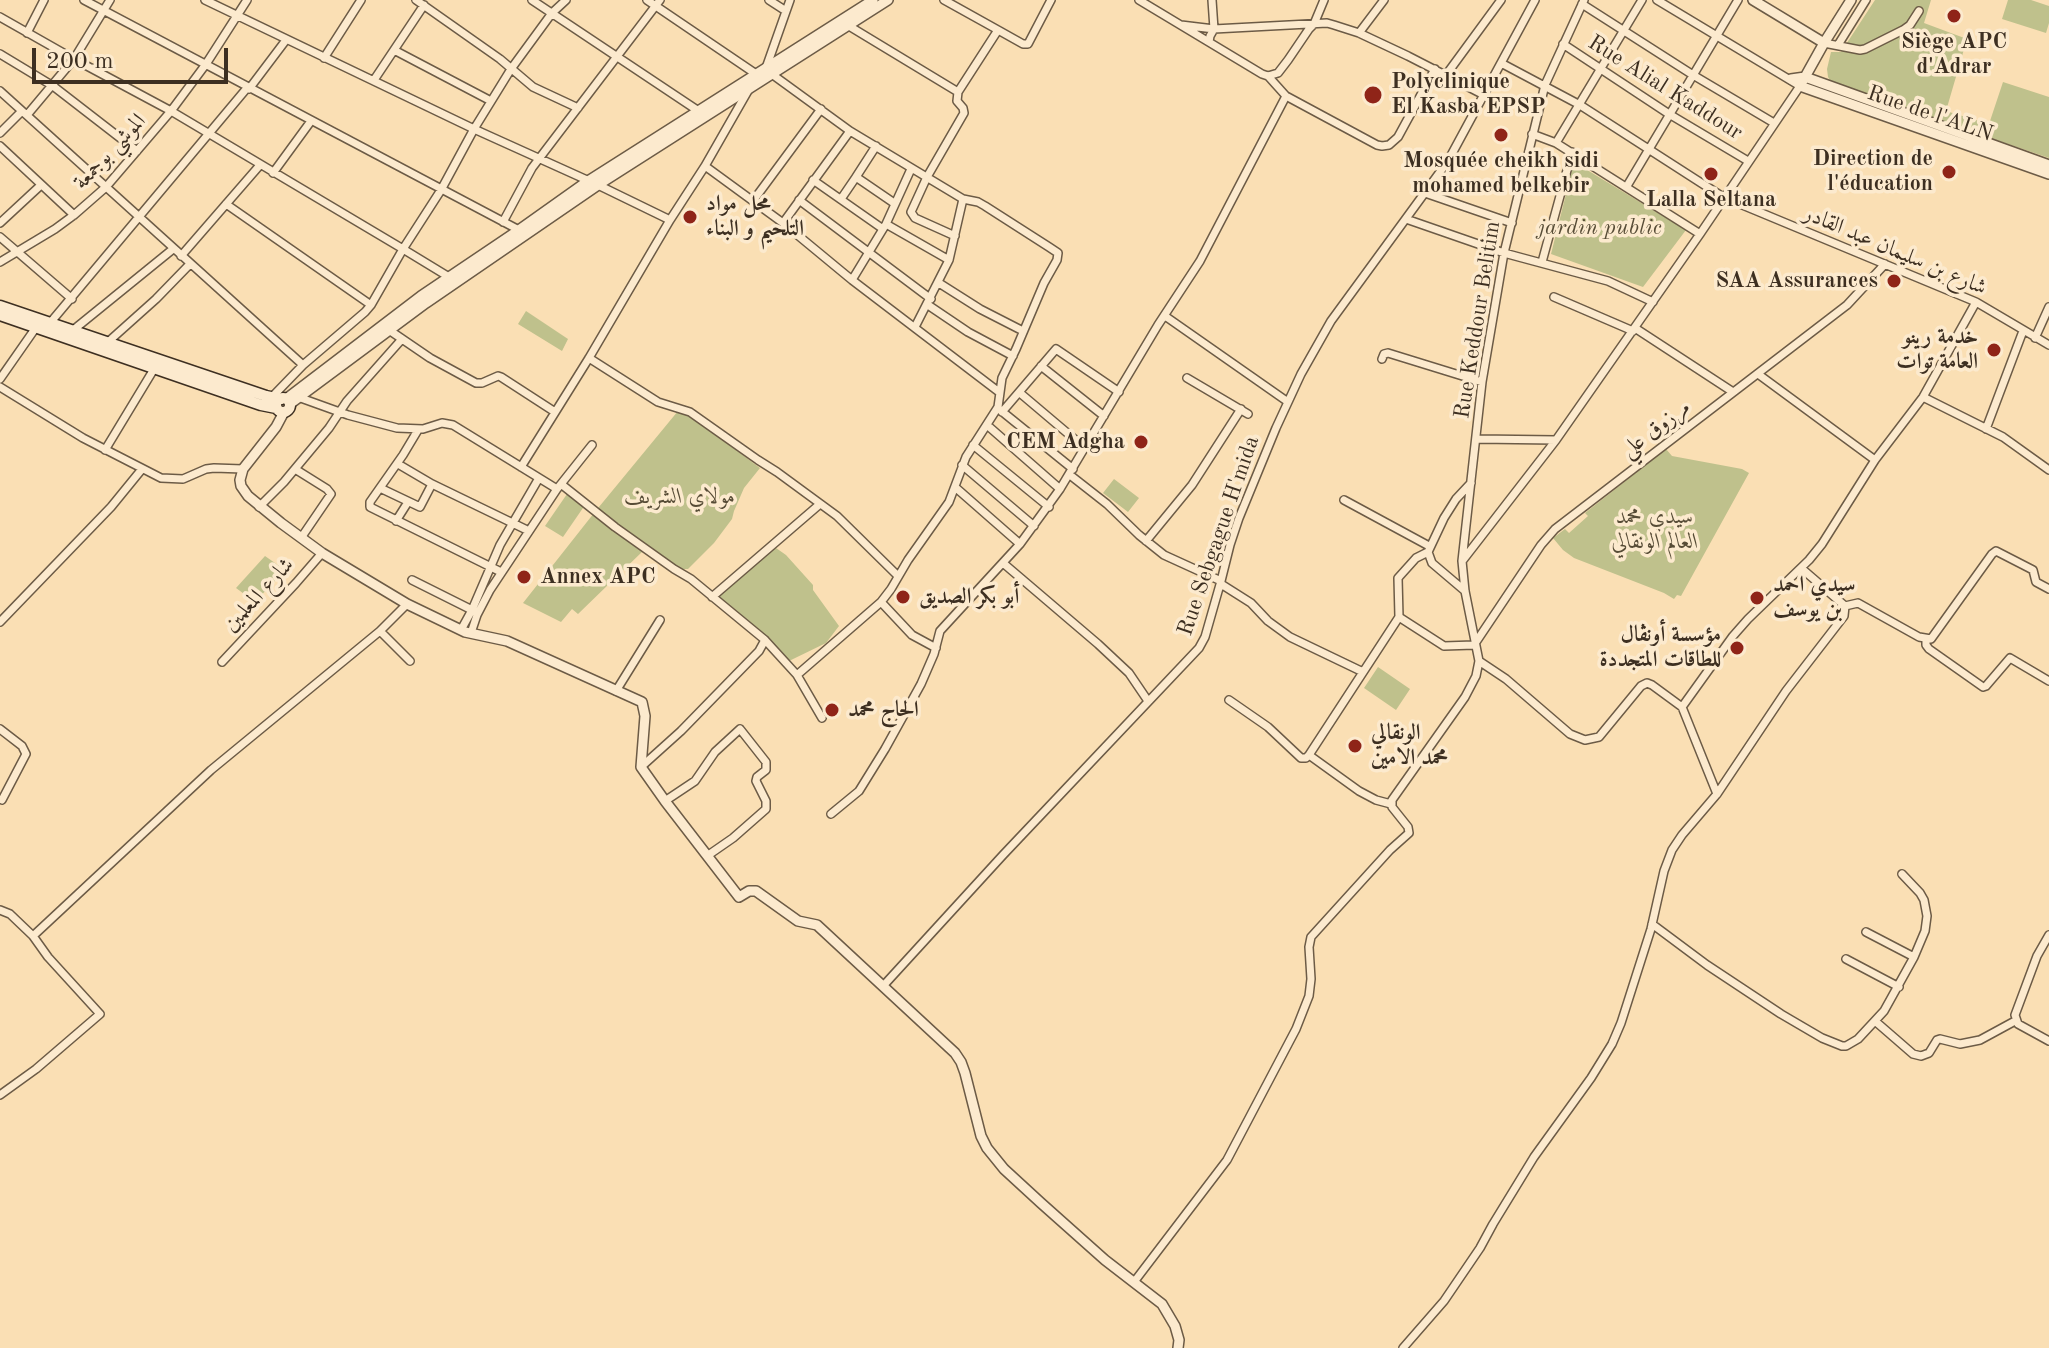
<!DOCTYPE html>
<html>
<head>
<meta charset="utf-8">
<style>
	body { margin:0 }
	#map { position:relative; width:2049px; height:1348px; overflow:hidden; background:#fadfb4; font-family:"Old Standard TT",serif }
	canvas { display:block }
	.scale { position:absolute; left:32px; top:48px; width:196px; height:36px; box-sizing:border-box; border:4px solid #3d2f21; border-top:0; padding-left:10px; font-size:24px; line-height:28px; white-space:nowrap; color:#3d2f21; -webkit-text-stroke:6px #fceace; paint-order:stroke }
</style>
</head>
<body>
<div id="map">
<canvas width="2049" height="1348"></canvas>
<div class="scale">200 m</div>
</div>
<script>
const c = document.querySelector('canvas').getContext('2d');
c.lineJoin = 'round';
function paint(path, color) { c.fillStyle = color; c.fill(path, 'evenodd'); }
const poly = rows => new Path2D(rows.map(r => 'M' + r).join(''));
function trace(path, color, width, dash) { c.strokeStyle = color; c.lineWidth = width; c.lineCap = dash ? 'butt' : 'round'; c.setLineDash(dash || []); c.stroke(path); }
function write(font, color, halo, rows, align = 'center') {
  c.font = font + ' "Old Standard TT",Amiri,serif'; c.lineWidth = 7; c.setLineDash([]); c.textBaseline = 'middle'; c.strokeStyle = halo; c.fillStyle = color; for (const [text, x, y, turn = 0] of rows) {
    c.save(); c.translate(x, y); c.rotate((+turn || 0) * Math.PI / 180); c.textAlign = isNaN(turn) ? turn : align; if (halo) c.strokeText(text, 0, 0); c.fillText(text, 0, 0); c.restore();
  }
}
const green = poly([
	[1875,0,1931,0,1924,23,1967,39,1946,111,1989,124,2003,82,2049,97,2049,158,1832,84,1828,77,1827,69,1831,52,1841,52],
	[2008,0,2031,0,2049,6,2049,23,2046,33,2002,19],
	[1574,162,1686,230,1643,287,1551,254],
	[526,311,568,339,562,351,518,324],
	[678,411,688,414,760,468,744,488,734,511,732,519,714,543,688,569,681,569,643,551,578,614,572,609,561,622,523,603,594,513],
	[1666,449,1672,456,1742,469,1749,473,1681,596,1677,595,1674,599,1664,593,1574,558,1563,550,1553,538,1565,529,1569,533,1588,516,1585,513],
	[1114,479,1139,498,1128,512,1103,493],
	[567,494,585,505,563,537,545,526],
	[776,548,786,555,813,585,813,590,839,626,826,643,789,661,773,643,724,605,718,597,721,591,772,549],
	[265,556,285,570,255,602,236,588],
	[1378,667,1410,689,1396,710,1364,688]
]);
const minor = poly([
	[84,0,519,230],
	[205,0,474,129,598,185,670,220],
	[416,0,500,59,533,87,578,108],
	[532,0,700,112],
	[647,0,756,74,773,75,850,131,963,199,949,260,915,327],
	[769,0,786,11],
	[944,0,998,30],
	[1139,0,1262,74,1268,76,1278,73,1288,60,1309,29,1314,24,1324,0],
	[1582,4,1693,75,1774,123],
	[0,17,74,59,171,111,403,249,371,305,365,312,303,365,272,397],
	[1181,25,1214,29,1327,23,1334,25,1359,33,1408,56,1484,95],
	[849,26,958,92],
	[27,33,44,0],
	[1359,33,1384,0],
	[1209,42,1210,36,1214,29,1212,0],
	[1824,43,1860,50,1865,49,1903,30,1910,25,1919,11],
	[1563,44,1669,114,1748,161],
	[1838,45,1866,0],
	[394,50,491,101],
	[0,54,53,86,137,151],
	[324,58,361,0],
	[1501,63,1580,105,1723,197,1976,302,2049,345],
	[766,68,790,0],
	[1446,75,1501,0],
	[1268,76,1286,96,1377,145,1382,146,1389,145,1398,137,1435,69],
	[374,80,424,5],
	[249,89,286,40],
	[0,91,303,365],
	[27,115,74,59,110,0],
	[0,133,22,111],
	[1532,134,1556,143,1700,234],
	[1556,143,1642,0],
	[0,146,74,215],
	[705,166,783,223,852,280,999,392],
	[273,173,311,121],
	[856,177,876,146],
	[813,180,883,229],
	[1627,186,1738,0],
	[1425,193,1512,223],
	[841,199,856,177,894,203],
	[799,200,931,299],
	[753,201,821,109],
	[226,204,371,305],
	[1406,219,1504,253,1608,281,1653,302],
	[503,222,532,168,660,0],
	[0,223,41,185],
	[783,223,850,131],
	[886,224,949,260],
	[955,236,915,218,911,212,927,177,964,113,963,108,957,101,958,92,998,30,1023,44,1028,44,1051,0],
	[0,237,72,299],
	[181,256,260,165],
	[0,262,55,229,74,215,106,187,171,111,206,64,247,0],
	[1542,262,1572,152],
	[449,277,403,249,441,190,474,129,511,69,552,13,566,0],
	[852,280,886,224,911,169],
	[939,283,980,309,1023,331],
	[1554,297,1633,331],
	[928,305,968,332,1013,356],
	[1165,316,1288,402],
	[50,323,247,88],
	[1635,328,1733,392],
	[389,330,430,358,476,383,482,383,498,376,501,377,555,412],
	[72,331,173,249],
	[2035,338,2049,307],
	[108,342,156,299,190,264],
	[589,358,658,402,690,412,758,460,777,472,837,516,898,576],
	[1382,359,1384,354,1388,353,1482,382],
	[1041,366,1104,416],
	[1758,374,1875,460],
	[1187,378,1248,414],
	[0,379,37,326],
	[0,387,83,438,161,478,183,479,206,469,214,468,243,469],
	[1020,393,1085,448],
	[298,397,348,415,397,428,423,429,442,423,453,425,557,489],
	[1923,397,2003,437,2049,470],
	[999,409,1073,469],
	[1002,412,1056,349,1119,392],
	[987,425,1060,489],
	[1986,429,2023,331],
	[418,430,403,455,370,502,370,507,501,572],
	[1477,439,1556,440],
	[973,445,1049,507],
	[105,450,154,369],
	[398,464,432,484,529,531],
	[962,465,1034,526],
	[521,467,589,358,670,220,705,166,749,89],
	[295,469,327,489,331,494,301,538],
	[1070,475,1107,504,1139,535,1164,555,1221,581],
	[561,484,615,527,674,569,691,579,765,640,797,675,822,718],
	[955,487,1020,544],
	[380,488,420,507,432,484],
	[1344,500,1429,546],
	[259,507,284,482,329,428,347,401,402,339],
	[396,521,408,502],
	[1146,541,1192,485,1241,409],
	[1463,560,1556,440,1700,234,1800,86,1657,0],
	[1003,563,1098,644,1129,673,1148,701],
	[412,580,472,610],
	[1221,584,1251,603,1268,621,1290,637,1363,672],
	[1465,591,1432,563,1428,552,1444,518,1456,499,1471,483],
	[712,597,820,504],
	[881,602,912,635,936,648],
	[1845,606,1858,603,1919,637,1931,639,1992,554,1996,551,2033,570,2036,582,2049,589],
	[1399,617,1444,646,1474,645],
	[0,622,111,507,142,469],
	[461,630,472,610,500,545,539,478],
	[380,631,410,661],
	[471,633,477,615,490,590,557,489,592,445],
	[1926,640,1926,645,1929,649,1983,687,1986,686,2010,658,2049,681],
	[1474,645,1541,545,1555,529,1847,305,1885,264],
	[1479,661,1506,679,1570,734,1585,740,1599,737,1641,686,1647,683,1652,685,1682,707],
	[222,662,296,583,322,553],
	[797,675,881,602,891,589,908,560,949,502,966,457,998,407,1002,378,1016,349,1044,283,1057,260,1058,253,1049,247,985,206,978,202,963,199],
	[616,691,660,620],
	[1229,700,1268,727,1301,758,1306,758,1309,755,1359,791,1376,800,1391,804],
	[0,729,22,746,26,754,2,800],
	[1309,755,1399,617,1398,578,1416,558,1428,552],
	[641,767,681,731,759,651,765,640],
	[1717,794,1682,707,1733,636,1748,619,1809,560,1822,544,1875,460,1923,397,1976,302],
	[665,801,695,781,715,752,740,729,766,762,766,770,757,777,756,781,766,801,766,809,733,838,707,856],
	[831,814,859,791,885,749,921,684,934,654,940,631,1020,544,1060,489,1158,325,1200,261,1286,96],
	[0,910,10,914,33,936,211,770,380,631,407,604],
	[1652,924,1707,965,1781,1014,1822,1038,1842,1046,1846,1046,1858,1039,1884,1011,1914,957,1925,931,1927,916,1924,900,1920,893,1902,874],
	[1866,932,1914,957],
	[2049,935,2037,956,2015,1015,2018,1024,2049,1041],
	[1846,959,1899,987],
	[884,985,1003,855,1199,648,1205,637,1221,581,1230,545,1239,518,1276,428,1301,374,1331,321,1448,161,1535,0],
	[1875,1021,1913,1054,1921,1056,1929,1053,1937,1040,1940,1039,1960,1044,1980,1040,2015,1021],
	[0,1095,36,1069,100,1014,48,957,33,936],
	[1134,1282,1227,1160,1296,1029,1309,996,1311,979,1309,947,1311,937,1390,850,1409,833,1408,827,1392,807,1392,800,1465,697,1476,676,1479,661,1465,591,1462,561,1482,382,1504,253,1545,85,1584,0],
	[1403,1348,1444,1301,1480,1248,1493,1224,1534,1157,1591,1078,1612,1044,1621,1023,1651,929,1664,871,1672,850,1682,835,1717,794,1786,691,1844,616,1845,606,1801,568]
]);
const tertiary = poly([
	[1753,0,1824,43],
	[1851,0,1824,43,1800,86,2049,174],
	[1791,79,1805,77,2049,165],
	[286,399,421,296,519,230,588,181,873,0],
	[290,404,426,303,598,185,888,0],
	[284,412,276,427,243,469,240,480,241,486,248,496,281,523,322,553,407,604,465,632,507,641,642,702,645,716,641,767,665,801,739,897,749,891,756,891,798,921,817,925,955,1053,961,1062,965,1073,981,1136,987,1148,1004,1169,1041,1203,1105,1260,1162,1304,1175,1326,1179,1340,1178,1348]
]);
const secondary = poly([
	[0,306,266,396,281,399],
	[0,315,261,405,276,408],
	'276 405a7 7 0 1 1 14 0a7 7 0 1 1-14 0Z'
]);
const markers = [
	[1954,16,8,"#8f2418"],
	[1373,95,10,"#8f2418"],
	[1501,135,8,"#8f2418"],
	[1949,172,8,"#8f2418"],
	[1711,174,8,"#8f2418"],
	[690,217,8,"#8f2418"],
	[1894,281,8,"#8f2418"],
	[1994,350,8,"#8f2418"],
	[1141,442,8,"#8f2418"],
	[524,577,8,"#8f2418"],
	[903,597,8,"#8f2418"],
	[1757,598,8,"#8f2418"],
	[1737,648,8,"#8f2418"],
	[832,710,8,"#8f2418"],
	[1355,746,8,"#8f2418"]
];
const poiNames = [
	["Siège APC",1954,42,"center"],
	["d'Adrar",1954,67,"center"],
	["Polyclinique",1391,82],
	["El Kasba EPSP",1391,107],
	["Direction de",1933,159,"right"],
	["l'éducation",1933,184,"right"],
	["Mosquée cheikh sidi",1501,161,"center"],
	["mohamed belkebir",1501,186,"center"],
	["Lalla Seltana",1711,200,"center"],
	["محل مواد",706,204],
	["التلحيم و البناء",706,229],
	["SAA Assurances",1878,281,"right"],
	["خدمة رينو",1978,337,"right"],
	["العامة توات",1978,362,"right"],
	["CEM Adgha",1125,442,"right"],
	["Annex APC",540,577],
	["سيدي احمد",1773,585],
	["بن يوسف",1773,610],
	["أبو بكر الصديق",919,597],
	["مؤسسة أونڨال",1721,635,"right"],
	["للطاقات المتجددة",1721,660,"right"],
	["الحاج محمد",848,710],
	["الونقالي",1371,733],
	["محمد الامين",1371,758]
];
const streetNames = [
	["Rue Alial Kaddour",1665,88,32],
	["Rue de l'ALN",1930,114,19],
	["الموشي بوجمعة",110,152,-47],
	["شارع بن سليمان عبد القادر",1895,251,23],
	["Rue Keddour Belitim",1478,320,-81],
	["مرزوق علي",1656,429,-37],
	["Rue Sebgague H'mida",1219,536,-71],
	["شارع المعلمين",259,595,-47]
];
const parkNames = [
	["jardin public",1600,228],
	["مولاي الشريف",680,497],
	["سيدي محمد",1655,517],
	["العالم الونقالي",1655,542]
];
paint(green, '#bfc18c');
trace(minor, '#6c5b46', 10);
trace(tertiary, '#6c5b46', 12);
trace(secondary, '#3d2f21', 13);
trace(minor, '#fceace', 7);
trace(tertiary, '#fceace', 9);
trace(secondary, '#fceace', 10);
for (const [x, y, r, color] of markers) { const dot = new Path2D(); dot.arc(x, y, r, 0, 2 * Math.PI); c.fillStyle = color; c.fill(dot); trace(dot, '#fceace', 3); }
write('bold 22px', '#3d2f21', '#fceace', poiNames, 'left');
write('22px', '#3d2f21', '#fceace', streetNames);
write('italic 22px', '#574c36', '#fceace', parkNames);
</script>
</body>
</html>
